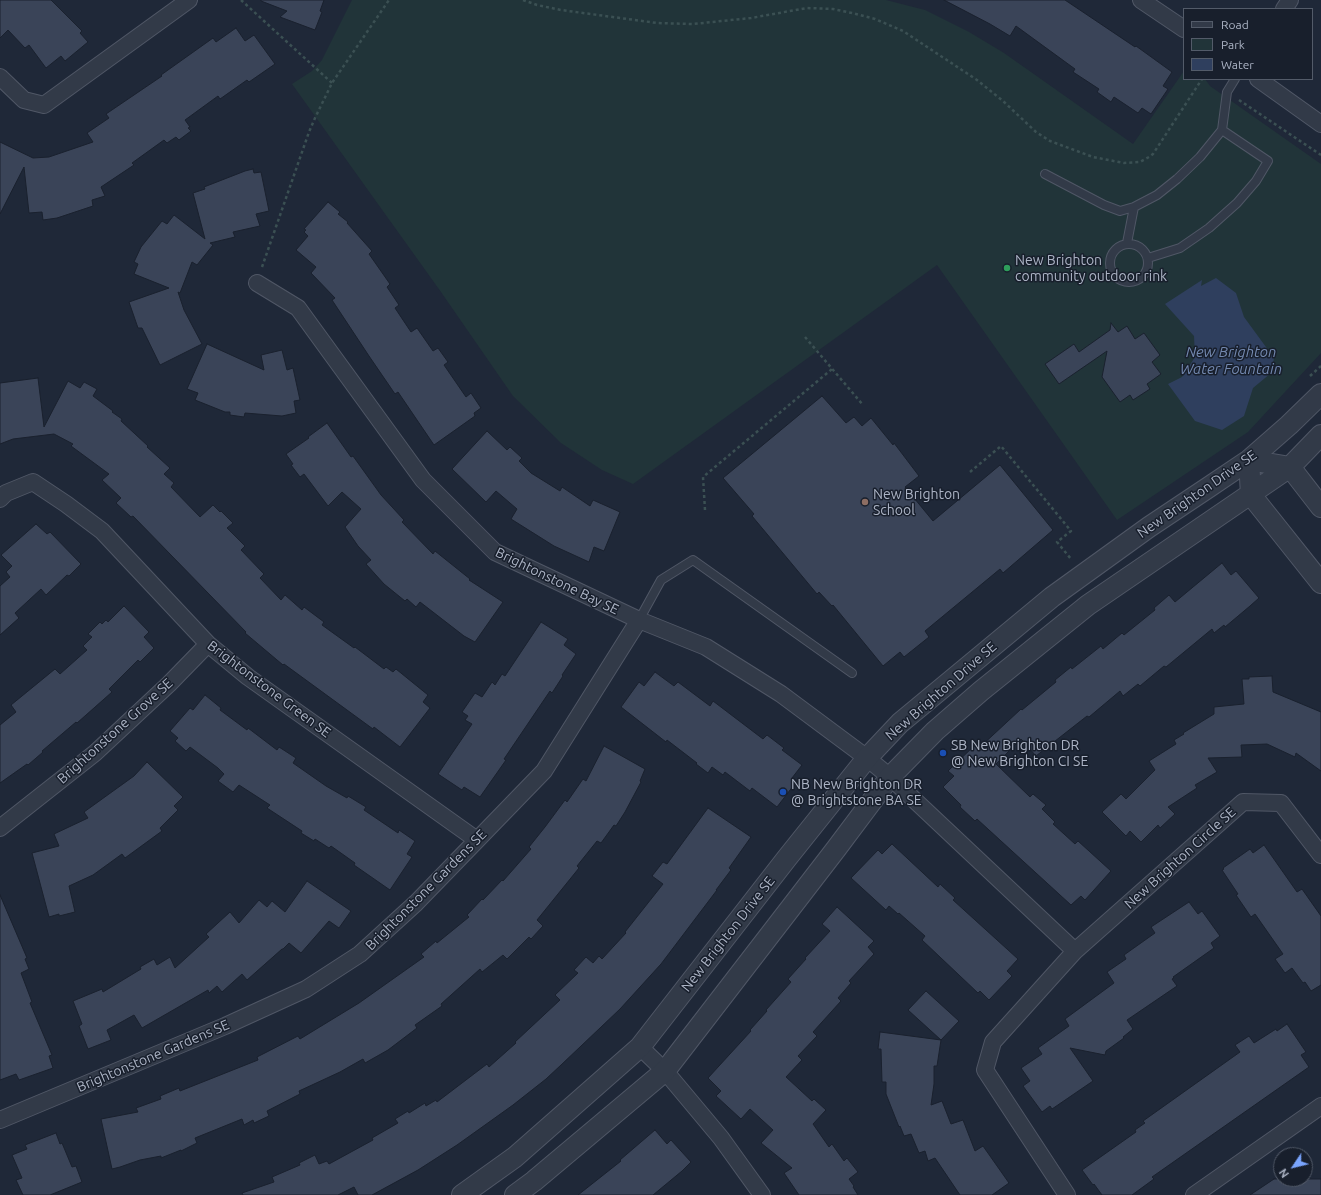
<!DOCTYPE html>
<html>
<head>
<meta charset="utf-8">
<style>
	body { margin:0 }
	#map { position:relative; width:1321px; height:1195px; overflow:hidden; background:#1f2838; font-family:Ubuntu,sans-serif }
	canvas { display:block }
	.legend { position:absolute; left:1183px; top:8px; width:130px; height:72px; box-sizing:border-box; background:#181f2c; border:1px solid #535b69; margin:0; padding:5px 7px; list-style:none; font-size:12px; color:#acb4c5 }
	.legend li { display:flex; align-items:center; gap:8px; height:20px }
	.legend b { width:20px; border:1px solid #535b69 }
	.north { position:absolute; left:1273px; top:1147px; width:40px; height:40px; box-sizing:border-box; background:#181f2c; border:1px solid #535b69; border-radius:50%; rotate:235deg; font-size:11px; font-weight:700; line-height:16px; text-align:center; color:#acb4c5 }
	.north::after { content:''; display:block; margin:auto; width:14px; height:18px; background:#79a4fd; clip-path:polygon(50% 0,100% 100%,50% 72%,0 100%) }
</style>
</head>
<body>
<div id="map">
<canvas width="1321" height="1195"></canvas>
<ul class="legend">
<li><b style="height:5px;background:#323a48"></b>Road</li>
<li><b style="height:11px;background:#213439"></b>Park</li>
<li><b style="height:11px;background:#2f3f5e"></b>Water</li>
</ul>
<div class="north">N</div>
</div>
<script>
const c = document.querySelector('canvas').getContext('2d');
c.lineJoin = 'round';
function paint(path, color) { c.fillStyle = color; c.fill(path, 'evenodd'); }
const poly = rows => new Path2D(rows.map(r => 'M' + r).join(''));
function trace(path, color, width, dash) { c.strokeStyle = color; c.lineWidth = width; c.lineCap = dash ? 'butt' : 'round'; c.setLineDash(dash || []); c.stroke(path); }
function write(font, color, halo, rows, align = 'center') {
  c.font = font + ' Ubuntu,sans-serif'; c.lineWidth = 3; c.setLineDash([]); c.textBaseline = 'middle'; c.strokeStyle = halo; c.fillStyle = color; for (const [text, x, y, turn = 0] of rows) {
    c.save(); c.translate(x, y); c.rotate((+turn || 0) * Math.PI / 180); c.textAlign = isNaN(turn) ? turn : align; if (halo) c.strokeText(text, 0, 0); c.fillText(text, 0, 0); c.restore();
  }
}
const green = poly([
	[352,0,886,0,925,10,969,32,1004,53,1133,144,1184,71,1184,79,1205,79,1210,86,1321,164,1321,353,1248,432,1117,520,937,265,633,484,602,470,561,443,513,396,441,292,292,84,312,71,322,60]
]);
const water = poly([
	[1216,278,1236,293,1244,317,1274,358,1271,373,1253,388,1244,416,1222,430,1195,421,1168,384,1182,377,1195,357,1194,336,1165,304,1202,280,1201,286]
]);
const building = poly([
	[0,0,51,0,82,31,80,33,88,42,65,61,61,56,46,68,29,45,25,48,8,30,0,38,0,0],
	[261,0,324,0,320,11,322,12,315,30,280,17,287,11,261,1,261,0],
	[944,0,1065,0,1135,47,1136,46,1172,72,1163,86,1168,89,1151,114,1142,108,1138,113,1114,97,1111,102,1097,92,1099,89,1073,72,1075,69,1016,26,1010,36,990,24,944,0],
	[236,28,245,41,254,35,275,64,249,82,247,80,220,99,218,96,185,120,190,127,188,128,191,131,179,140,176,137,167,143,164,140,132,163,134,165,101,187,105,196,92,200,93,206,57,218,43,220,42,212,29,213,24,167,0,214,0,142,33,158,49,157,93,142,87,133,109,118,106,114,162,76,161,75,213,38,216,42,236,28],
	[253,169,254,173,261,172,269,211,256,214,260,226,233,232,235,237,210,243,213,245,197,265,192,262,180,293,178,292,184,310,202,344,160,365,142,328,138,328,129,302,169,288,134,274,138,264,134,262,141,247,162,221,167,224,174,215,205,239,193,193,205,189,204,187,245,171,253,169],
	[328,202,340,212,338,214,348,222,347,223,372,251,369,254,390,284,387,287,399,305,395,308,411,332,417,328,433,351,438,348,448,362,444,365,466,397,471,393,481,408,474,413,475,416,434,445,398,392,395,394,369,356,332,300,335,298,311,273,316,267,296,250,308,236,304,232,306,230,304,229,328,202],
	[1111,323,1118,332,1127,326,1135,339,1144,333,1160,355,1152,362,1161,374,1147,384,1150,389,1133,400,1130,395,1120,402,1102,377,1107,351,1059,384,1045,364,1074,344,1079,352,1110,330,1111,323],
	[207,344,264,370,261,355,282,350,287,370,293,368,300,400,294,401,296,413,282,416,245,413,244,417,230,415,230,412,225,412,195,400,198,393,187,389,207,344],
	[38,378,44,427,68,381,80,388,84,382,97,389,93,396,113,411,112,412,122,419,121,421,148,446,147,447,170,468,164,474,174,483,171,487,200,517,213,505,220,512,221,511,233,523,227,528,245,546,241,550,264,574,260,578,281,600,285,595,302,610,304,607,324,622,322,625,354,648,355,647,384,669,386,667,393,672,396,669,428,695,423,702,430,708,400,747,374,727,373,729,284,664,283,665,245,633,246,632,133,516,131,517,116,503,121,498,102,480,109,474,71,446,73,444,54,434,13,439,0,444,0,383,38,378],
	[822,396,846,423,854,417,862,426,871,418,893,445,894,443,919,476,905,487,933,521,1000,465,1053,530,1003,573,1000,569,925,631,929,637,904,657,900,652,883,666,833,605,832,606,819,592,817,594,752,516,754,514,723,478,822,396],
	[327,423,351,457,353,456,381,495,404,520,402,522,433,554,435,551,470,579,469,580,503,602,475,642,464,636,420,602,416,607,407,599,405,601,384,584,366,564,371,560,358,546,345,527,361,509,342,492,328,506,304,474,300,477,291,465,293,464,286,454,309,438,308,437,327,423],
	[487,431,507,450,510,447,522,458,519,461,531,473,560,491,562,487,590,506,593,500,620,512,604,551,594,547,589,562,554,546,511,519,517,509,496,491,486,502,452,469,487,431],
	[36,524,47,534,50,532,81,564,69,576,67,575,46,595,41,589,15,613,19,618,0,635,0,586,10,577,6,572,12,566,1,555,36,524],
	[1222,563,1231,575,1236,571,1259,598,1250,606,1225,627,1224,625,1214,633,1212,629,1166,667,1164,666,1140,686,1138,684,1123,696,1120,691,1089,717,1087,716,1036,756,1021,739,996,764,1030,797,1033,794,1046,805,1042,809,1055,822,1053,824,1075,844,1078,841,1111,871,1085,900,1081,896,1071,905,977,819,975,821,960,807,961,805,943,787,954,776,948,771,976,744,979,748,1021,709,1022,710,1056,682,1055,680,1071,667,1072,669,1101,646,1103,649,1122,633,1124,635,1155,610,1154,608,1169,595,1175,602,1222,563],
	[124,606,149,632,144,637,154,648,140,662,138,660,109,689,112,692,77,723,76,722,42,751,43,752,28,765,27,764,0,783,0,725,16,712,11,705,55,669,60,674,87,650,83,646,92,637,88,634,100,622,102,624,106,620,108,622,124,606],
	[541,622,568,639,564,645,576,654,562,675,563,676,552,693,550,691,504,759,506,760,480,797,464,787,462,790,438,774,472,724,465,720,468,716,462,712,475,693,482,697,492,682,495,685,502,674,505,676,541,622],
	[655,672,674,686,678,682,710,706,713,701,763,739,767,735,784,748,782,750,802,765,792,778,797,781,777,807,752,788,750,791,725,772,723,775,712,767,708,773,696,764,697,763,667,740,666,742,621,707,639,682,644,686,655,672],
	[1272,676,1273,692,1321,712,1321,771,1296,753,1295,757,1267,744,1241,745,1242,757,1208,758,1217,772,1195,785,1197,788,1168,807,1175,814,1160,828,1158,825,1141,842,1130,831,1126,836,1102,812,1121,794,1126,799,1155,770,1149,761,1176,744,1174,740,1184,734,1183,733,1214,714,1214,707,1244,704,1242,679,1249,679,1249,677,1272,676],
	[205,695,221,708,220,710,247,730,248,728,277,750,279,747,296,758,293,763,326,786,347,798,348,796,366,807,364,810,398,833,399,830,415,841,407,854,412,857,390,890,354,865,355,863,331,846,329,848,315,839,314,841,301,833,302,831,267,808,270,805,239,785,233,792,218,781,224,774,218,768,190,747,186,751,175,741,178,738,170,731,190,708,193,710,205,695],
	[604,746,645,769,640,781,641,782,625,812,616,826,614,825,601,843,597,841,577,866,579,868,537,920,543,926,531,939,529,937,507,959,503,955,482,972,480,969,441,1004,442,1006,415,1025,417,1028,388,1050,365,1063,363,1059,340,1072,299,1091,300,1094,267,1111,269,1116,254,1123,253,1120,244,1125,242,1119,195,1138,197,1143,181,1151,181,1150,161,1158,161,1156,140,1160,120,1167,112,1169,101,1119,138,1112,136,1108,161,1099,160,1096,179,1088,180,1091,258,1060,257,1057,298,1036,300,1039,359,1003,424,957,421,954,436,941,437,943,469,917,467,915,482,899,483,900,502,880,503,881,531,849,529,847,545,827,565,800,567,802,583,779,586,781,604,746],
	[147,762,183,797,174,806,178,810,160,828,162,831,125,858,122,854,93,875,69,886,75,912,59,916,59,914,49,917,32,853,59,846,54,834,88,818,84,812,134,776,147,762],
	[708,808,751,837,729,868,731,870,716,890,717,890,661,964,620,1009,561,1065,546,1079,513,1105,457,1145,418,1170,372,1195,358,1195,354,1187,338,1195,243,1195,242,1193,274,1182,272,1177,300,1165,299,1163,315,1155,319,1164,327,1161,329,1164,373,1140,372,1138,398,1123,395,1119,408,1111,409,1113,425,1103,426,1106,436,1100,437,1102,487,1064,489,1067,516,1043,515,1042,560,1000,555,995,578,973,574,970,586,957,593,963,599,956,602,959,626,933,625,932,663,884,652,876,663,862,667,864,708,808],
	[892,844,938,887,940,884,955,898,953,900,1018,959,1007,971,1012,976,989,1000,980,991,978,993,922,940,925,936,899,913,898,914,889,906,886,910,851,878,878,850,882,854,892,844],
	[1264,845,1297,892,1302,889,1321,916,1321,985,1311,991,1305,982,1303,983,1292,968,1285,973,1275,959,1283,954,1255,914,1251,917,1236,895,1238,894,1222,870,1224,869,1223,868,1250,849,1253,853,1264,845],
	[307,881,351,911,339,928,329,921,301,953,289,943,283,949,282,949,247,980,242,974,222,992,217,986,209,993,208,990,142,1028,134,1015,107,1030,111,1040,88,1049,79,1026,82,1024,73,1001,102,989,103,992,141,969,140,967,154,959,157,965,170,957,175,968,209,937,206,934,230,912,239,923,259,900,267,907,272,901,285,912,307,881],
	[0,895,27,958,25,959,29,969,21,973,32,1002,30,1003,52,1055,49,1056,53,1068,19,1080,16,1074,0,1080,0,895],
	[1189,902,1198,914,1202,911,1220,936,1211,943,1214,948,1173,977,1174,978,1172,979,1177,986,1127,1020,1133,1029,1123,1037,1124,1038,1106,1051,1105,1055,1070,1048,1093,1081,1052,1109,1050,1106,1042,1112,1023,1086,1030,1081,1021,1068,1042,1054,1038,1048,1069,1026,1065,1019,1114,983,1107,972,1126,959,1124,955,1155,933,1151,927,1189,902],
	[837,907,874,941,868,947,874,954,849,981,851,983,838,998,841,1001,813,1032,817,1036,798,1056,802,1060,786,1077,812,1101,814,1099,826,1110,813,1124,829,1147,832,1144,844,1161,847,1158,858,1172,849,1179,854,1186,853,1187,858,1195,799,1195,784,1173,792,1168,761,1143,773,1130,750,1109,741,1119,716,1096,721,1091,708,1078,751,1031,750,1030,767,1011,766,1010,791,982,788,979,806,959,805,958,830,931,822,924,837,907],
	[926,991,959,1021,941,1040,908,1010,926,991],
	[1287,1024,1306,1052,1301,1055,1309,1067,1152,1177,1154,1179,1132,1195,1102,1195,1094,1184,1093,1185,1082,1170,1136,1132,1135,1130,1145,1123,1143,1121,1240,1052,1235,1045,1249,1036,1254,1043,1276,1029,1277,1031,1287,1024],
	[880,1032,941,1040,937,1066,934,1066,934,1084,931,1105,942,1101,951,1124,963,1120,975,1151,983,1146,1009,1183,992,1195,960,1195,935,1158,928,1161,925,1151,919,1153,911,1134,904,1136,900,1126,899,1127,886,1094,886,1082,882,1082,881,1049,878,1049,880,1032],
	[655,1130,667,1144,671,1140,691,1162,682,1171,653,1195,578,1195,621,1161,620,1160,655,1130],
	[56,1133,60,1144,62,1143,72,1167,76,1166,82,1182,50,1195,23,1195,16,1180,22,1178,12,1155,27,1149,25,1145,56,1133],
	[1274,1179,1321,1179,1321,1195,1250,1195,1274,1179]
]);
const path = poly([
	[241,0,332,83],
	[523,0,537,5,561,10,657,23,693,24,751,18,807,8,833,9,852,13,875,19,903,31,977,80,1003,101,1036,132,1050,141,1093,157,1124,163,1140,162,1149,157,1153,154,1202,79],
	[1239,100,1321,155],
	[262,267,309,132,315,118,332,83,389,0],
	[805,337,863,405],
	[1310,376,1321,366],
	[970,472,1001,446,1071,531,1057,542,1071,559],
	[705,510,703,477,832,369]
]);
const service = poly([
	[1045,174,1104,205,1120,211,1134,207],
	[1127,243,1134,207,1157,195,1177,179,1200,157,1222,130],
	'1110 263a19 19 0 1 1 38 0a19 19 0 1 1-38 0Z',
	[1148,258,1180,248,1209,228,1237,203,1256,181,1268,161,1222,130,1227,92,1235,79],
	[639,620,661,580,693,560,852,673]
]);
const minor = poly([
	[1141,0,1184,29],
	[1284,9,1290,0],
	[0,77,24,100,44,105,189,0],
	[1258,79,1321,124],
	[257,283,298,308,423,480,495,552,639,620,706,647,781,694,867,758,890,777,1075,951],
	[0,499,6,493,33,482,66,504,102,531,208,644,248,677,477,840],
	[0,828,95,753,169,684,208,644],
	[640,1047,665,1071,721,1138,762,1195],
	[0,1120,225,1026,306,989,360,954,416,903,544,771,639,620],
	[1067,1195,985,1070,993,1042,1075,951,1243,802,1281,803,1321,855],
	[1194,1195,1321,1106]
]);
const tertiary = poly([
	[1249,460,1251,495,1321,583],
	[1249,460,1290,467,1321,507],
	[462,1195,515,1157,640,1047,787,858,867,758,900,723,1052,597,1149,527,1209,487,1249,460,1289,425,1321,394],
	[515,1195,534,1181,665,1071,836,849,890,777,935,731,981,691,1088,605,1290,467,1321,435]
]);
const markers = [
	[1007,268,4,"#2e9e5b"],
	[865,502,4,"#8d6e63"],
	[943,753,4,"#1a4fb4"],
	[783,792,4,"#1a4fb4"]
];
const poiNames = [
	["New Brighton",1015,260],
	["community outdoor rink",1015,276],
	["New Brighton",873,494],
	["School",873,510],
	["SB New Brighton DR",951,745],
	["@ New Brighton CI SE",951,761],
	["NB New Brighton DR",791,784],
	["@ Brightstone BA SE",791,800]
];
const streetNames = [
	["New Brighton Drive SE",1197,494,-35],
	["Brightonstone Bay SE",557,581,26],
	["Brightonstone Green SE",269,689,37],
	["New Brighton Drive SE",941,691,-41],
	["Brightonstone Grove SE",115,731,-42],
	["New Brighton Circle SE",1180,858,-42],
	["Brightonstone Gardens SE",426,890,-45],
	["New Brighton Drive SE",728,934,-52],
	["Brightonstone Gardens SE",153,1056,-23]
];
const waterNames = [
	["New Brighton",1231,352],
	["Water Fountain",1231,369]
];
paint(green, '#213439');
paint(water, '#2f3f5e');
paint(building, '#3a4458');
trace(building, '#1a212e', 1);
trace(service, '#505766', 10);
trace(minor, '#505766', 18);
trace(tertiary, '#505766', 22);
trace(path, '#3b5053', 2.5, [3, 3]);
trace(service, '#323a48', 8);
trace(minor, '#323a48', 16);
trace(tertiary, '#323a48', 20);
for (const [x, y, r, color] of markers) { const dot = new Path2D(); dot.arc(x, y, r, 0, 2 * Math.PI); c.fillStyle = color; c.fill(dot); trace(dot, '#181f2c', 1.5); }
write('14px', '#acb4c5', '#181f2c', poiNames, 'left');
write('14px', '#acb4c5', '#181f2c', streetNames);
write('italic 15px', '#7388af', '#181f2c', waterNames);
</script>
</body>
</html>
